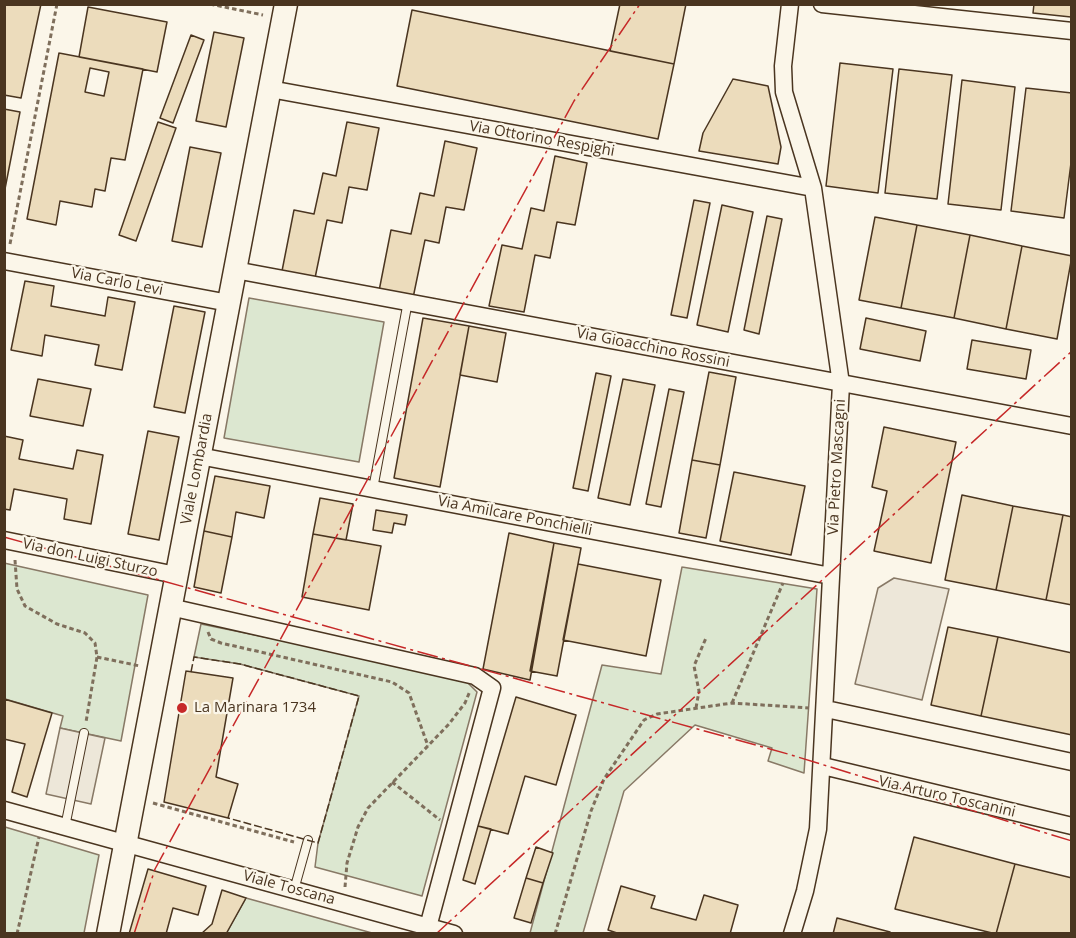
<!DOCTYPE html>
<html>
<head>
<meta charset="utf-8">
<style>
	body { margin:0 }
	#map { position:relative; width:1076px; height:938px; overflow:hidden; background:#fbf6e9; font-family:"Open Sans",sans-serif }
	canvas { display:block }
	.frame { position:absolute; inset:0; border:6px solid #4a3520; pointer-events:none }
</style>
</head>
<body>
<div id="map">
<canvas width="1076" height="938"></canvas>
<div class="frame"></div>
</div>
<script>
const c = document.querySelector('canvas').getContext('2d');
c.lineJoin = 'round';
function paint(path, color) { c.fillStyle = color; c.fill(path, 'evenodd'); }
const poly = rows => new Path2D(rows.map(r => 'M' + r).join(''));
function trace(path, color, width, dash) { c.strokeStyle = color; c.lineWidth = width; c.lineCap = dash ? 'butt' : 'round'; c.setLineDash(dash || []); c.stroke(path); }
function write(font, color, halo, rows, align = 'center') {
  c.font = font + ' "Open Sans",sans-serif'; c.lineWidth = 4.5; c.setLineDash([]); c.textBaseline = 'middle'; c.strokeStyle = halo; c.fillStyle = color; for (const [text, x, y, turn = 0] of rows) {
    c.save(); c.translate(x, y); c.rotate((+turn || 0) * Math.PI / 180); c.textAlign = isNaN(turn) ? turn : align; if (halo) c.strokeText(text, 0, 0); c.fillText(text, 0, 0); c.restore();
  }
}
const green = poly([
	[249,298,384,322,359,462,224,438,249,298],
	[4,563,148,595,121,741,60,728,63,716,5,699,4,563],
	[682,567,817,589,804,773,768,761,772,748,695,725,624,791,583,933,530,933,602,665,661,674,682,567],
	[201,624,462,677,477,692,422,896,315,867,318,843,359,696,240,664,194,657,201,624],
	[5,827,99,855,84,933,5,933,5,827],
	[246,898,372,933,226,934,246,898]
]);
const parking = poly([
	[894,578,949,589,922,700,855,684,878,588,894,578],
	[60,728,105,738,91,804,46,794,60,728]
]);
const building = poly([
	[5,4,41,4,21,98,4,95,5,4],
	[620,4,686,4,674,64,610,51,620,4],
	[1034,4,1072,4,1071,17,1033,13,1034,4],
	[88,7,167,22,157,72,79,57,88,7],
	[412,10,674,64,658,139,397,86,412,10],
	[214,32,244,38,226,127,196,121,214,32],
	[191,35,204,40,173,123,160,118,191,35],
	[59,53,143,69,125,160,111,158,105,191,95,189,92,207,60,201,56,225,27,219,59,53],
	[90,68,109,72,104,96,85,92,90,68],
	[840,63,893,69,878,193,826,186,840,63],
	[899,69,952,75,937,199,885,193,899,69],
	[733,79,768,86,781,147,778,164,699,151,703,133,733,79],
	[962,80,1015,87,1001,210,948,204,962,80],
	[1026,88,1072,93,1072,155,1064,218,1011,211,1026,88],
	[4,109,20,112,4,194,4,109],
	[158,122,176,128,136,241,119,235,158,122],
	[347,122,379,128,367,190,349,187,342,223,327,220,315,278,282,271,294,210,314,214,323,173,336,176,347,122],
	[445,141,477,148,464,210,446,207,439,243,425,240,413,298,379,291,391,230,411,234,420,193,434,196,445,141],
	[190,147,221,153,202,247,172,241,190,147],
	[555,156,587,163,575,225,557,222,550,258,535,255,524,312,489,306,502,245,522,249,531,208,544,211,555,156],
	[694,200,710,203,687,318,671,315,694,200],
	[722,205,753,212,728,332,697,325,722,205],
	[767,216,782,219,759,334,744,330,767,216],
	[875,217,917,225,901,308,859,300,875,217],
	[917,225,970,235,954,318,901,308,917,225],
	[970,235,1022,246,1006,329,954,318,970,235],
	[1022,246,1072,256,1057,339,1006,329,1022,246],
	[25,281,54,286,51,306,105,316,108,297,135,302,122,370,95,365,99,345,45,335,42,356,11,350,25,281],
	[174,306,205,312,185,413,154,407,174,306],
	[423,318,469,326,440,487,394,478,423,318],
	[866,318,926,331,920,361,860,349,866,318],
	[469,326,506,333,497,382,460,375,469,326],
	[972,340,1031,350,1026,379,967,369,972,340],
	[709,372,736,377,720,465,692,460,709,372],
	[596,373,611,376,588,491,573,488,596,373],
	[38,379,91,389,83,426,30,416,38,379],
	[623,379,655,385,630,505,598,498,623,379],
	[669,389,684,392,661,507,646,504,669,389],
	[884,427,956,442,931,563,874,551,887,491,872,487,884,427],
	[148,431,179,437,159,540,128,534,148,431],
	[4,436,23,440,19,459,73,469,77,450,103,455,91,524,64,519,67,499,14,489,10,510,4,509,4,436],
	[692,460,720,465,706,538,679,533,692,460],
	[734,472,805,486,791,555,720,541,734,472],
	[215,476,270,486,264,518,236,512,232,537,204,531,215,476],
	[962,495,1013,506,996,590,945,580,962,495],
	[320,498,353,504,346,540,313,534,320,498],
	[1013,506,1063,515,1046,600,996,590,1013,506],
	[376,510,407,515,405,525,394,523,392,533,373,530,376,510],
	[1063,515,1072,517,1072,605,1046,600,1063,515],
	[204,531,232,537,221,593,194,587,204,531],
	[509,533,554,543,530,680,483,669,509,533],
	[313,534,381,546,369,610,302,597,313,534],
	[554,543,581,548,557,676,530,671,554,543],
	[578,564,661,580,646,656,563,640,578,564],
	[948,627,998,637,981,716,931,705,948,627],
	[998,637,1072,653,1072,735,981,716,998,637],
	[186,671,233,678,216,777,238,784,228,818,164,802,186,671],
	[516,697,576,715,556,785,525,776,508,834,478,826,516,697],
	[4,699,52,713,27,797,12,792,25,744,4,739,4,699],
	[478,826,491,829,475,884,463,880,478,826],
	[914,837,1015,864,996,934,895,909,914,837],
	[536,847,553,853,543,883,526,878,536,847],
	[1015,864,1072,878,1072,934,996,934,1015,864],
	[148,869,206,886,198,915,173,908,166,934,129,934,148,869],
	[526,878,543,883,531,923,514,918,526,878],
	[621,886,655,896,651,908,696,920,704,895,738,905,730,934,620,934,608,930,621,886],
	[222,890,246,898,226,934,201,934,212,924,222,890],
	[837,918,890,932,889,934,833,934,837,918]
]);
const path = poly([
	[210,4,263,15],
	[10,244,57,4],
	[15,560,17,589,25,606,57,624,85,633,95,643,97,657,86,722],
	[208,632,211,639,221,643,392,682,409,693,428,746],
	[97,657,140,666],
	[732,703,783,583],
	[696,708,699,691,694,666,706,638],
	[392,782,440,820],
	[153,803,294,842],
	[345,887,347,863,358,827,368,808,449,724,465,703,470,691],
	[17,934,39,837],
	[555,934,591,811,604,779,644,720,657,714,732,703,809,708]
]);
const lane = poly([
	[373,489,408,301],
	[65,827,84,733],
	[294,890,308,840]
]);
const street = poly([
	[790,4,783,66,784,92,813,188,841,384,818,829,805,891,792,934],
	[822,4,1072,31],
	[270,89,813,188],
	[4,261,229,303],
	[235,270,1072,426],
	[199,456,831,576],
	[4,540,176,575],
	[170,607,475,676,492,688,428,927],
	[826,709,1072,762],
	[823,766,1072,826],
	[4,810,454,934]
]);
const secondary = poly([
	[108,934,286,4]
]);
const fence = poly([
	[191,672,194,657,240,664,359,696,318,843,228,818]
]);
const power = poly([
	[4,537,788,754,1072,841],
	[134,934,155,869,574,101,640,4],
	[436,934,1072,351]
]);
const markers = [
	[182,708,6,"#c62828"]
];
const streetNames = [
	["Via Ottorino Respighi",542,139,10],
	["Via Carlo Levi",117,282,11],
	["Via Gioacchino Rossini",653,348,11],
	["Via Pietro Mascagni",837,467,-87],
	["Viale Lombardia",197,469,-79],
	["Via Amilcare Ponchielli",515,516,11],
	["Via don Luigi Sturzo",90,558,12],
	["Via Arturo Toscanini",947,797,13],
	["Viale Toscana",289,888,15]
];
const poiNames = [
	["La Marinara 1734",194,708]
];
paint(green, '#dce7d0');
trace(green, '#887966', 1.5);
paint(parking, '#ede7d9');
trace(parking, '#887966', 1.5);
paint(building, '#ecdcbc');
trace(building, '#4a3520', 1.5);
trace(lane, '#4a3520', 10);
trace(street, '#4a3520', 19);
trace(secondary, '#4a3520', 25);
trace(path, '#7f6f5c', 3, [4.5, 3]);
trace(lane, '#fbf6e9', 8);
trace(street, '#fbf6e9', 16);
trace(secondary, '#fbf6e9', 22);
trace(fence, '#4a3520', 1.5, [8, 3]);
trace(power, '#c62828', 1.5, [21, 4.5, 3, 4.5]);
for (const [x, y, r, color] of markers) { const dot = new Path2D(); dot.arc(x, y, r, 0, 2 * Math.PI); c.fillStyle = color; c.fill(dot); trace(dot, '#fbf6e9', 2); }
write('15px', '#4a3520', '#fbf6e9', streetNames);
write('15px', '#4a3520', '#fbf6e9', poiNames, 'left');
</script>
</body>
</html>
